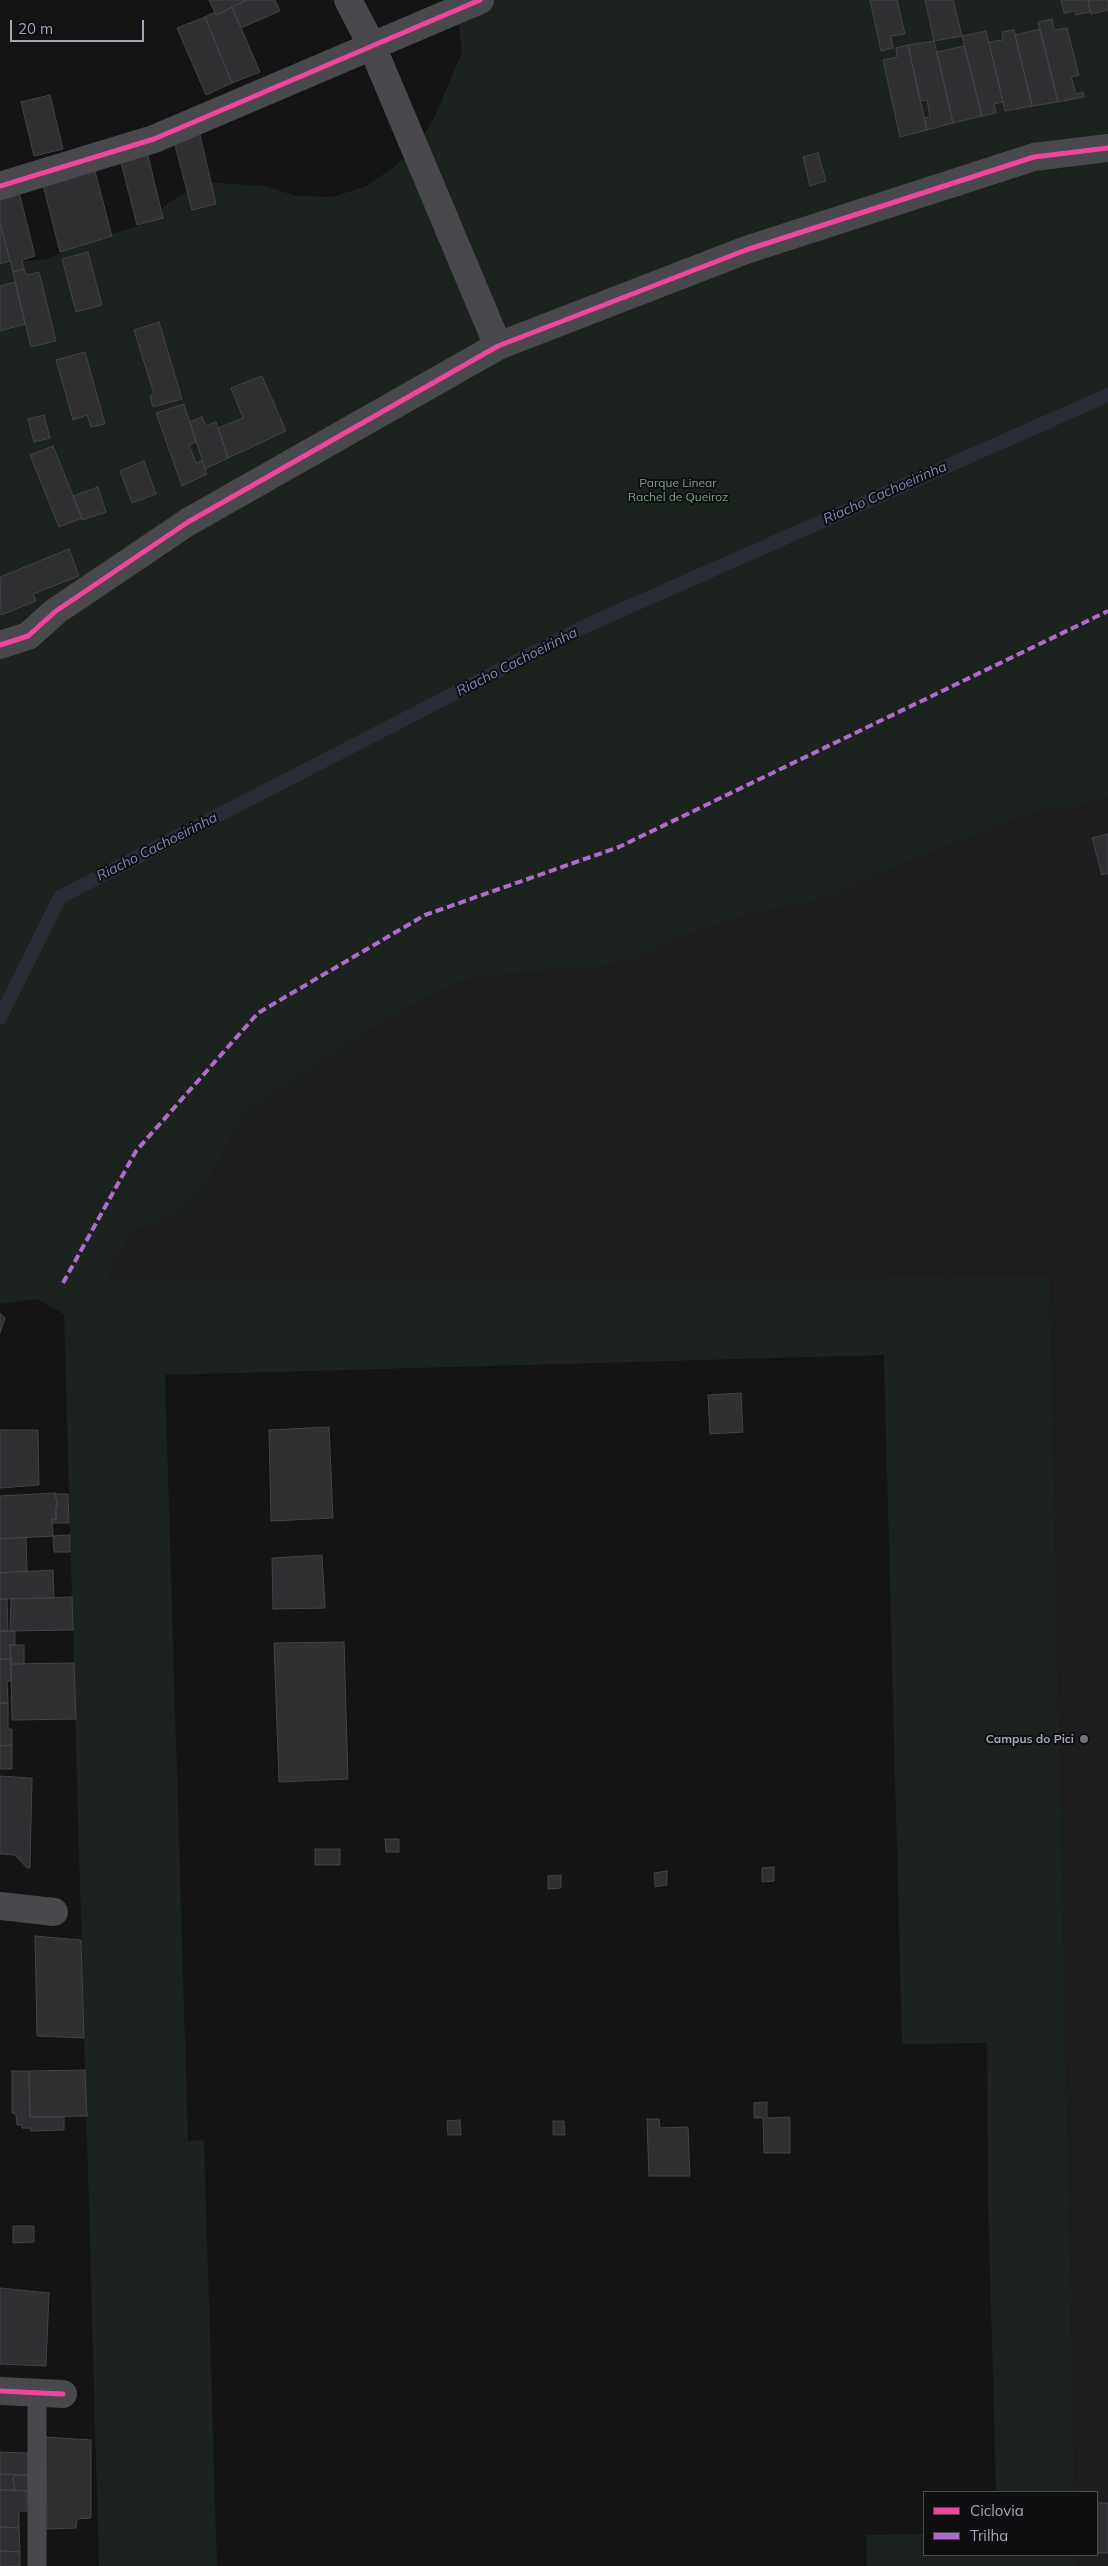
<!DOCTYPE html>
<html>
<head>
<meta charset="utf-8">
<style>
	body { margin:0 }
	#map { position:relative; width:1108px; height:2566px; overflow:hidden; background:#141414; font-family:Mulish,sans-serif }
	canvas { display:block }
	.legend { position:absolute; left:923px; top:2491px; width:175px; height:65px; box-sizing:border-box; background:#0f0e10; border:1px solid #4b4a52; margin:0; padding:6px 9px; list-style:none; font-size:15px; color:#a4a5b6 }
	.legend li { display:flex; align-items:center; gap:10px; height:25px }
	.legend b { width:25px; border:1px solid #4b4a52 }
	.scale { position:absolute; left:10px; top:20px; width:134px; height:22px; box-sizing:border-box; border:2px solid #a4a5b6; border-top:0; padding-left:6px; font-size:15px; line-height:18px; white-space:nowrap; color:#a4a5b6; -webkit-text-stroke:4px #0f0e10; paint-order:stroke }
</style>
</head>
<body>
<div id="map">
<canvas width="1108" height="2566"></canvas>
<ul class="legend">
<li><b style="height:6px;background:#ed469a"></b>Ciclovia</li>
<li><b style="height:6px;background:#b06ccc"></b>Trilha</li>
</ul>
<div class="scale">20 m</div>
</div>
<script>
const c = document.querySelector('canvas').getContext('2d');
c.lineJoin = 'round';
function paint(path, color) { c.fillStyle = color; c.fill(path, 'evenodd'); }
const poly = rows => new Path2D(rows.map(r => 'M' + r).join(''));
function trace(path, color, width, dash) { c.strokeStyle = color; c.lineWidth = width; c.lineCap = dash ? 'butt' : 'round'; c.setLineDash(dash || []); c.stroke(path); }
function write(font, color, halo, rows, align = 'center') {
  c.font = font + ' Mulish,sans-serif'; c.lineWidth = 4; c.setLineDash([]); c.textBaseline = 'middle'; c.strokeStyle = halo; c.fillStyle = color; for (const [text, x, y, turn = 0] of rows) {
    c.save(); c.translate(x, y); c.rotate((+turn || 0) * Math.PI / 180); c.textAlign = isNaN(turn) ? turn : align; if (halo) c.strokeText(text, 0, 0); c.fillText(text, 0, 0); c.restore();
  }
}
const built = poly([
	[1108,611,1108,2566,1076,2566,1076,2555,1097,2555,1097,2492,1075,2492,1050,1276,63,1283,136,1151]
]);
const green = poly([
	[456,0,1108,0,1108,796,1076,806,1033,812,879,873,840,893,800,904,755,912,674,939,637,958,596,967,506,973,464,980,423,998,350,1041,244,1113,203,1187,173,1215,135,1230,111,1263,109,1282,1050,1276,1075,2492,996,2492,988,2197,987,2043,902,2044,884,1355,165,1375,188,2141,204,2140,217,2566,99,2566,64,1314,37,1299,0,1304,0,263,48,259,78,244,144,224,170,202,203,182,264,186,297,196,332,197,367,186,394,167,419,144,436,114,462,52],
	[924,2534,924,2555,1076,2555,1076,2566,867,2566,866,2535]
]);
const stream = poly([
	[0,1018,60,897,583,627,1108,395]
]);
const building = poly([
	[209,0,247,0,216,15,209,0],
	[247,0,275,0,280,11,241,28,232,7,247,0],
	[870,0,897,0,905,34,891,36,893,48,881,51,870,0],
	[925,0,953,0,962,36,934,41,925,0],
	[1061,0,1088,0,1090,12,1076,15,1075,11,1064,13,1061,0],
	[1088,0,1108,0,1108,10,1091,14,1088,0],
	[232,7,260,72,232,83,205,17,215,12,216,15,232,7],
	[205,17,232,83,206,95,177,28,205,17],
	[1052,19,1054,30,1067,28,1079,75,1071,77,1076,94,1083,92,1084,97,1058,102,1038,22,1052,19],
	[1040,29,1058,102,1032,106,1015,35,1040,29],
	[1014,30,1032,106,1005,111,989,42,1003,40,1002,32,1014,30],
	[986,31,1003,102,994,104,996,113,982,116,962,36,986,31],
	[934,41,953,123,927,130,924,118,930,117,927,100,920,101,908,45,934,41],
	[908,45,927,130,900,137,883,60,897,57,896,48,908,45],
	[964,46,982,116,953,123,937,52,964,46],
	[50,95,63,149,34,156,21,102,50,95],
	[198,126,216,204,192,210,172,134,198,126],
	[145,143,163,218,137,225,118,151,145,143],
	[818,153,826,181,810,186,803,157,818,153],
	[94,167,112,236,60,252,42,181,94,167],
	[19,192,35,256,22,260,24,269,13,272,0,223,0,197,19,192],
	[0,223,10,261,0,264,0,223],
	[88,252,102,305,76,312,62,259,88,252],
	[24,269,27,275,39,272,56,341,31,347,13,272,24,269],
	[15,282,25,324,0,331,0,286,15,282],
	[159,322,182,399,153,407,150,396,154,394,134,330,159,322],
	[85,352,105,424,91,427,87,415,73,420,56,360,85,352],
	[262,376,286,431,228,458,218,428,243,418,231,388,262,376],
	[184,404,196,442,189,445,196,463,202,461,207,474,182,486,156,413,184,404],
	[44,415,50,438,34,442,28,419,44,415],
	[202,417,206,426,216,422,228,458,205,469,190,422,202,417],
	[53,446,82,518,59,527,30,455,53,446],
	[144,461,156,494,132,503,120,471,144,461],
	[98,487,106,512,82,520,73,496,98,487],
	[69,549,79,576,33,594,36,601,1,615,0,577,69,549],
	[1108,834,1108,873,1102,875,1092,838,1108,834],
	[0,1313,5,1318,0,1333,0,1313],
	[741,1393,743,1432,710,1434,708,1395,741,1393],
	[329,1427,333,1518,271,1521,269,1430,329,1427],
	[0,1430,38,1430,39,1485,0,1488,0,1430],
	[55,1493,58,1506,56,1506,56,1519,52,1519,53,1536,0,1539,0,1496,55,1493],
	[55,1494,68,1494,69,1523,53,1523,52,1519,56,1519,56,1506,58,1506,55,1494],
	[70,1535,70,1552,54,1552,53,1536,70,1535],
	[26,1537,27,1571,0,1573,0,1539,26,1537],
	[322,1555,325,1608,273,1609,272,1558,322,1555],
	[53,1570,54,1598,0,1599,0,1573,53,1570],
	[72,1597,73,1630,10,1631,11,1599,72,1597],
	[0,1599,7,1599,8,1631,0,1631,0,1599],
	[0,1631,15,1631,15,1645,10,1645,11,1659,0,1659,0,1631],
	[344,1642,348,1779,279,1782,274,1643,344,1642],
	[10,1645,24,1645,24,1664,11,1664,10,1645],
	[0,1659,11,1659,11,1681,7,1681,8,1703,0,1703,0,1659],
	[74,1663,76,1719,12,1720,11,1664,74,1663],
	[0,1703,8,1703,8,1729,12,1729,12,1745,0,1746,0,1703],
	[12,1745,12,1769,0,1769,0,1746,12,1745],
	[0,1776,32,1778,30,1868,27,1868,15,1855,0,1854,0,1776],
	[385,1839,399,1839,399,1852,386,1852,385,1839],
	[315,1849,340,1849,340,1865,315,1865,315,1849],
	[774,1867,774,1881,762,1882,762,1868,774,1867],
	[667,1871,667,1885,655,1887,654,1873,667,1871],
	[561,1875,561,1888,548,1889,548,1876,561,1875],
	[35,1936,81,1940,84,2038,37,2036,35,1936],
	[85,2070,87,2116,30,2117,29,2071,85,2070],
	[12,2071,29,2071,30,2117,64,2117,64,2130,31,2131,30,2128,22,2128,22,2125,17,2125,16,2114,12,2113,12,2071],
	[767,2102,767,2118,790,2117,790,2153,764,2153,763,2118,754,2118,754,2103,767,2102],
	[647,2119,659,2119,660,2128,688,2127,690,2176,649,2176,647,2119],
	[460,2120,461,2135,448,2135,447,2121,460,2120],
	[553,2121,564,2121,565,2135,553,2135,553,2121],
	[13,2226,34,2226,34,2242,13,2243,13,2226],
	[0,2288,49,2293,46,2366,0,2364,0,2288],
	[46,2437,91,2440,91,2518,77,2519,76,2528,47,2529,46,2437],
	[0,2452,28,2453,28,2475,0,2474,0,2452],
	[0,2474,16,2475,13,2478,15,2490,0,2490,0,2474],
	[16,2475,28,2475,27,2491,15,2490,13,2478,16,2475],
	[0,2490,27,2491,27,2511,19,2511,19,2528,0,2527,0,2490],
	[1097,2503,1108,2503,1108,2553,1097,2553,1097,2503],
	[0,2527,19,2528,20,2552,0,2551,0,2527],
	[0,2551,20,2552,20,2566,0,2566,0,2551]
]);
const service = poly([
	[37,2392,37,2566]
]);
const minor = poly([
	[348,0,372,46,498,346],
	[0,186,154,139,480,0],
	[0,645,28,636,56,611,188,522,498,346,746,250,1034,157,1108,148],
	[0,1906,54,1912],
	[0,2391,63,2394]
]);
const quiet = poly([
	[63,1283,136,1151,258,1013,425,915,619,847,1108,611]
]);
const cycleway = poly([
	[0,186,154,139,480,0],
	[0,645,28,636,56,611,188,522,498,346,746,250,1034,157,1108,148],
	[0,2391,63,2394]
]);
const markers = [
	[1084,1739,5,"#72727d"]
];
const parkNames = [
	["Parque Linear",678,483],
	["Rachel de Queiroz",678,497]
];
const poiNames = [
	["Campus do Pici",1074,1739]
];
const waterNames = [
	["Riacho Cachoeirinha",885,493,-24],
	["Riacho Cachoeirinha",517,662,-27],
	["Riacho Cachoeirinha",157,847,-27]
];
paint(built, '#1e1e20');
paint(green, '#1c231e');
trace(stream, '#272c36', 14);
paint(building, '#303032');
trace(building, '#434348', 1);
trace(service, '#48484d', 19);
trace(minor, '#48484d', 28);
trace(quiet, '#b06ccc', 4, [8, 4]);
trace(cycleway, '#ed469a', 5);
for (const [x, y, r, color] of markers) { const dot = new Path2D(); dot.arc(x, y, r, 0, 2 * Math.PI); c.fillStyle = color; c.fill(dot); trace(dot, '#0f0e10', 2); }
write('12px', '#7aa287', '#0f0e10', parkNames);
write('bold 12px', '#a4a5b6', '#0f0e10', poiNames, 'right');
write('italic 14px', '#7989b3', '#0f0e10', waterNames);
</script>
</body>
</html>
